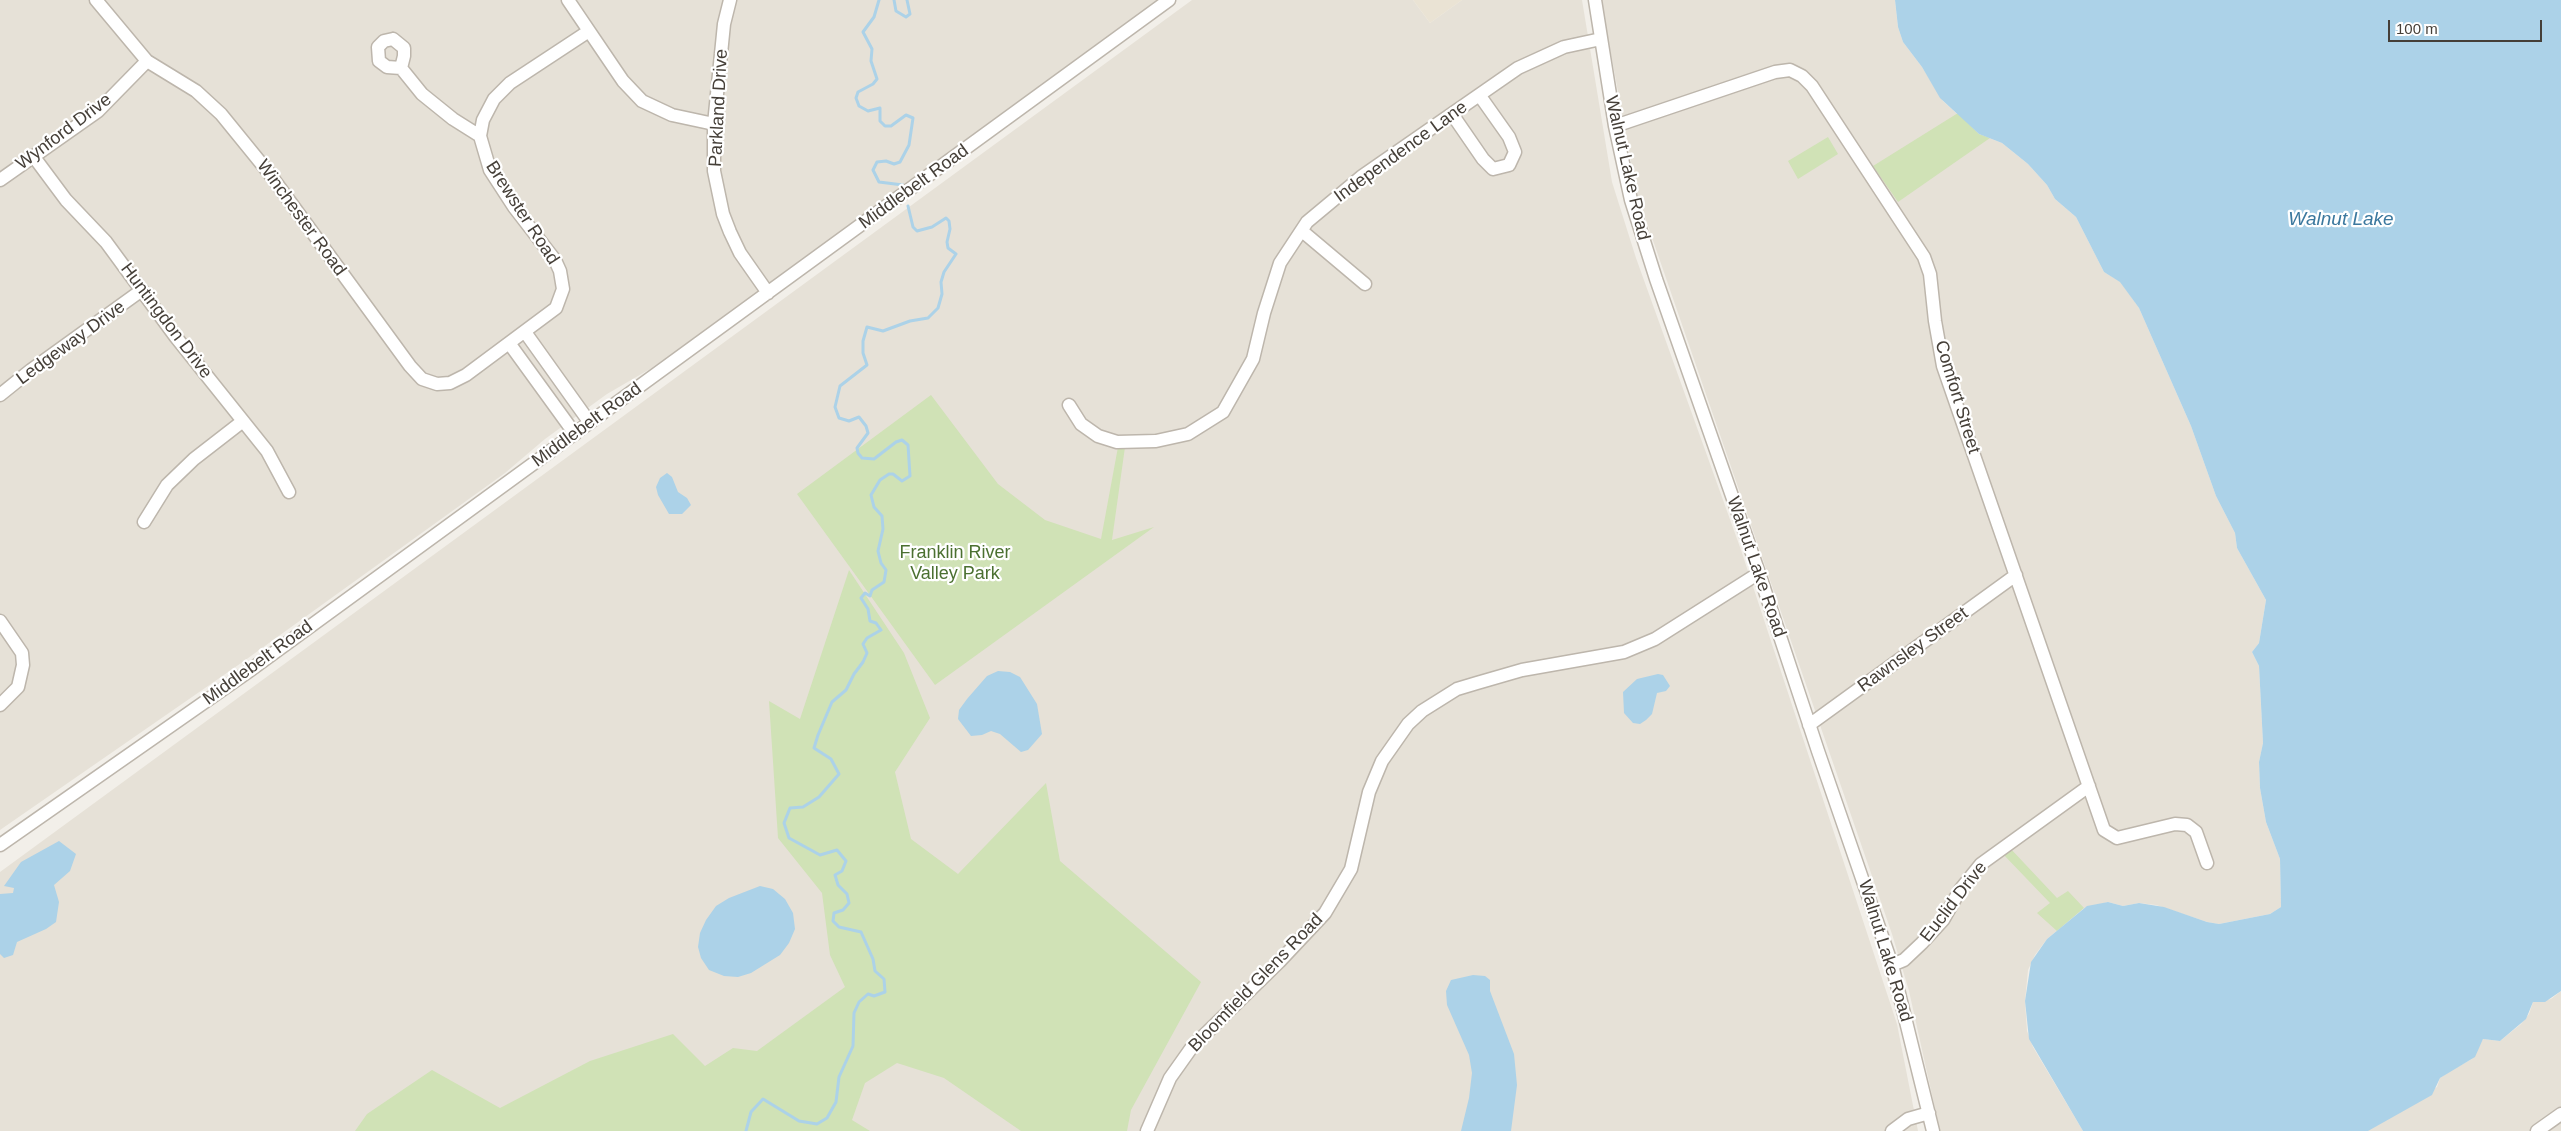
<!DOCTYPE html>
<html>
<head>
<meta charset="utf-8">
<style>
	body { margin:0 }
	#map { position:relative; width:2561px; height:1131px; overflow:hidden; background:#f2efe9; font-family:Helvetica,sans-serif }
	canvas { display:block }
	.scale { position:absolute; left:2388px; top:20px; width:154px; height:22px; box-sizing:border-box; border:2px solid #453f38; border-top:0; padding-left:6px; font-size:15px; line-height:18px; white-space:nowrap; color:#453f38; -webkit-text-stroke:4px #fff; paint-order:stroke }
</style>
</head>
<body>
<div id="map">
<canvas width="2561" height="1131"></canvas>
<div class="scale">100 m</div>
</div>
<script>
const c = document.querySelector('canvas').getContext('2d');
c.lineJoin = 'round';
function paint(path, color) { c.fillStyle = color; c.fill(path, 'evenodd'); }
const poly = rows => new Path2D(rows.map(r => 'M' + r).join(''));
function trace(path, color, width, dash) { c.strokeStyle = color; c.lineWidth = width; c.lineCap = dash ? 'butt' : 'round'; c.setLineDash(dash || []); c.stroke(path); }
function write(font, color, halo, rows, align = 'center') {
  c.font = font + ' Helvetica,sans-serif'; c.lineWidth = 4.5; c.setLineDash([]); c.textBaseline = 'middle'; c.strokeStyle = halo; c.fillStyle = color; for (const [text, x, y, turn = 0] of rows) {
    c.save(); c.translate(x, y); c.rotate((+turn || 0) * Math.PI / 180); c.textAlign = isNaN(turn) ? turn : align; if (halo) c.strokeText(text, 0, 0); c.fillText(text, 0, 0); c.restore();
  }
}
const residential = poly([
	[0,0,1162,0,698,336,650,369,607,394,545,439,505,473,244,661,0,830],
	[1192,0,1413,0,1430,23,1462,0,1582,0,1612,182,1636,258,1741,550,1897,1024,1918,1131,0,1131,0,872],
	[1601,0,1895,0,1898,27,1903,42,1922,67,1943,101,1979,134,2002,143,2028,164,2047,185,2055,199,2076,217,2104,272,2121,282,2139,308,2191,426,2216,496,2235,533,2237,548,2266,600,2259,643,2252,652,2259,666,2263,743,2259,762,2260,788,2266,822,2280,859,2281,907,2270,914,2219,924,2207,922,2156,905,2139,903,2123,906,2108,902,2084,908,2047,939,2035,955,2028,970,2025,1001,2027,1031,2033,1047,2083,1131,1940,1131,1909,991,1892,934,1637,194],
	[2561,991,2561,1131,2367,1131,2437,1087,2440,1078,2450,1071,2472,1059,2483,1039,2500,1041,2521,1024,2529,1014,2533,1002,2551,999]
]);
const education = poly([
	[1413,0,1462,0,1430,23]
]);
const green = poly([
	[1958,113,1979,134,1990,138,1898,202,1873,166],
	[1828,137,1838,154,1798,179,1788,161],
	[931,395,998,484,1045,520,1101,539,1118,447,1125,447,1112,540,1154,527,935,685,797,494],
	[849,570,904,653,930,718,895,772,911,839,958,874,1046,783,1060,861,1201,982,1131,1110,1127,1131,1021,1131,944,1078,897,1063,865,1083,852,1120,870,1131,355,1131,367,1114,432,1070,500,1108,590,1061,673,1034,705,1066,733,1048,757,1051,845,987,830,955,822,893,778,838,769,701,800,719],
	[2009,847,2057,898,2068,891,2084,908,2057,931,2037,913,2050,903,2002,853]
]);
const water = poly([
	[1895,0,2561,0,2561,991,2545,1002,2533,1002,2526,1019,2500,1041,2483,1039,2475,1057,2440,1078,2432,1095,2368,1131,2083,1131,2029,1039,2025,1001,2031,962,2047,939,2087,906,2108,902,2123,906,2139,903,2164,907,2207,922,2219,924,2270,914,2281,907,2280,859,2266,822,2260,788,2259,762,2263,743,2259,666,2252,652,2259,643,2266,600,2237,548,2235,533,2216,496,2191,426,2139,308,2120,282,2104,272,2076,217,2055,199,2047,185,2028,164,2002,143,1979,134,1940,98,1922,67,1903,42,1898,27],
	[667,473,672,477,678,492,687,498,691,505,682,514,669,514,658,495,656,487,660,478],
	[998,671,1010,672,1020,677,1037,704,1042,734,1028,750,1021,752,1000,734,991,731,982,735,971,736,958,719,959,710,967,699,987,676],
	[1658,674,1663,675,1670,686,1666,691,1657,693,1652,714,1646,720,1640,724,1633,723,1624,713,1623,692,1637,679],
	[59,841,76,854,70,871,54,885,59,902,56,922,46,929,17,942,13,955,4,958,0,954,0,894,13,893,14,888,4,886,21,862],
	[760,886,773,889,785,899,793,913,795,929,789,943,780,955,751,973,738,977,724,976,709,970,701,958,698,947,700,933,706,920,716,906,729,898],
	[1473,975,1485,976,1490,980,1490,991,1514,1054,1517,1085,1511,1131,1461,1131,1469,1098,1472,1073,1469,1055,1447,1005,1446,991,1451,980]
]);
const stream = poly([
	[879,0,874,17,863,32,872,49,871,61,877,79,873,84,858,92,856,98,859,106,868,111,880,108,880,121,885,126,891,126,906,115,913,118,909,145,900,162,894,164,886,161,877,162,873,170,879,182,903,185],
	[894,0,896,11,906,17,910,14,907,0],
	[746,1131,751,1112,763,1099,799,1121,817,1124,827,1118,836,1102,839,1077,853,1046,854,1013,859,1002,868,994,874,996,885,992,884,979,875,971,873,959,861,932,839,927,833,921,834,913,843,910,849,903,847,894,838,885,835,875,842,871,846,861,837,850,820,855,789,838,784,823,790,808,803,807,819,797,839,774,831,759,814,748,818,735,832,702,846,690,854,674,863,662,867,653,863,644,867,638,881,630,876,623,870,621,868,609,861,598,865,593,870,596,872,590,884,582,886,570,881,563,878,551,883,529,882,516,874,507,871,495,880,480,889,474,893,474,902,481,910,476,908,445,902,440,896,442,874,459,862,458,858,453,857,448,868,433,866,426,859,417,849,421,839,418,835,407,840,386,867,365,863,353,863,341,867,327,883,331,910,321,928,318,938,308,942,294,941,282,944,272,956,254,948,248,947,242,950,229,949,221,946,218,932,227,917,231,913,227,908,206]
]);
const minor = poly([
	[96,0,147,61,196,91,221,114,269,173,410,366,422,379,437,384,450,383,466,375,556,308,563,289,560,271,555,260,514,207,490,170,480,136,483,120,494,99,510,83,589,31],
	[568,0,623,81,642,101,672,115,714,124],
	[730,0,724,24,714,124,714,171,723,214,730,232,740,253,768,293],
	[1595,0,1615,126,1631,200,1656,279,1759,573,1818,751,1892,965,1933,1131],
	[393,39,404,48,404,56,401,68,387,67,379,61,378,47,384,41,393,39],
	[401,68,422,94,453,119,480,136],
	[1452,114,1483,159,1493,169,1509,165,1515,152,1509,137,1480,96],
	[1615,126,1775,72,1790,70,1802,76,1812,86,1924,257,1930,274,1935,321,1943,366,2104,830,2117,838,2175,824,2187,825,2196,832,2207,863],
	[34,157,66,200,106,242,175,336,267,451,289,492],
	[0,180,98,111,147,61],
	[1302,231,1365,284],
	[525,332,590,423],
	[509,343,575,434],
	[0,395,31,370,142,290],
	[1069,405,1081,424,1098,436,1117,442,1156,441,1188,434,1223,412,1253,359,1264,313,1280,263,1307,222,1361,177,1518,68,1564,47,1601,39],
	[144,522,167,485,194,459,243,421],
	[0,621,22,653,23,665,18,687,0,705],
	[1809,725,2016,575],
	[0,845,249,671,1169,0],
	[1892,965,1904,960,1922,943,1943,920,1960,890,1981,864,2089,786],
	[1147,1131,1170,1078,1192,1047,1279,962,1325,913,1351,869,1369,792,1382,761,1408,724,1422,711,1457,689,1477,683,1522,670,1624,652,1655,639,1759,573],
	[1892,1131,1908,1119,1929,1113],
	[2537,1131,2561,1114]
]);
const streetNames = [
	["Parkland Drive",719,108,-87],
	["Wynford Drive",64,132,-37],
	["Independence Lane",1401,152,-36],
	["Walnut Lake Road",1627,168,77],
	["Middlebelt Road",914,187,-36],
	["Brewster Road",522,213,57],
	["Winchester Road",301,218,54],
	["Huntingdon Drive",166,321,53],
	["Ledgeway Drive",71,343,-36],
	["Comfort Street",1957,397,73],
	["Middlebelt Road",587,425,-36],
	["Walnut Lake Road",1756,567,71],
	["Rawnsley Street",1913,650,-36],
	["Middlebelt Road",258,663,-36],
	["Euclid Drive",1954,902,-52],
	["Walnut Lake Road",1885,951,73],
	["Bloomfield Glens Road",1256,983,-46]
];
const parkNames = [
	["Franklin River",955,553],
	["Valley Park",955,574]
];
const waterNames = [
	["Walnut Lake",2341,220]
];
paint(residential, '#e6e1d7');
paint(education, '#eae3d4');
paint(green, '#d0e2b6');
paint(water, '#acd2e8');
trace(stream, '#acd2e8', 3);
trace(minor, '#bdb6ac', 15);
trace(minor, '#fff', 12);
write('18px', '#453f38', '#fff', streetNames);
write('18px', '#4b7031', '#fff', parkNames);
write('italic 19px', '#3b789e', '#fff', waterNames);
</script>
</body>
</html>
